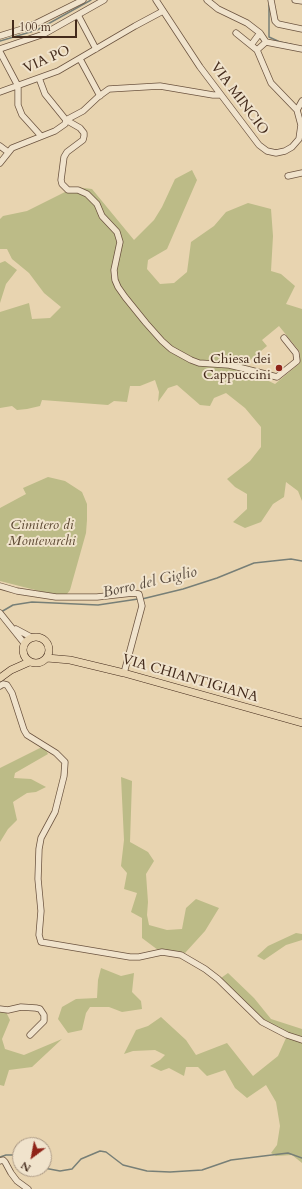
<!DOCTYPE html>
<html>
<head>
<meta charset="utf-8">
<style>
	body { margin:0 }
	#map { position:relative; width:302px; height:1189px; overflow:hidden; background:#e8d4b0; font-family:Cardo,serif }
	canvas { display:block }
	.north { position:absolute; left:12px; top:1137px; width:40px; height:40px; box-sizing:border-box; background:#f0e3cc; border:1px solid #ab9985; border-radius:50%; rotate:212deg; font-size:11px; font-weight:700; line-height:16px; text-align:center; color:#432a1b }
	.north::after { content:''; display:block; margin:auto; width:14px; height:18px; background:#8f2418; clip-path:polygon(50% 0,100% 100%,50% 72%,0 100%) }
	.scale { position:absolute; left:12px; top:20px; width:65px; height:18px; box-sizing:border-box; border:2px solid #432a1b; border-top:0; padding-left:5px; font-size:12px; line-height:14px; white-space:nowrap; color:#432a1b; -webkit-text-stroke:3px #f0e3cc; paint-order:stroke }
</style>
</head>
<body>
<div id="map">
<canvas width="302" height="1189"></canvas>
<div class="north">N</div>
<div class="scale">100 m</div>
</div>
<script>
const c = document.querySelector('canvas').getContext('2d');
c.lineJoin = 'round';
function paint(path, color) { c.fillStyle = color; c.fill(path, 'evenodd'); }
const poly = rows => new Path2D(rows.map(r => 'M' + r).join(''));
function trace(path, color, width, dash) { c.strokeStyle = color; c.lineWidth = width; c.lineCap = dash ? 'butt' : 'round'; c.setLineDash(dash || []); c.stroke(path); }
function write(font, color, halo, rows, align = 'center') {
  c.font = font + ' Cardo,serif'; c.lineWidth = 4; c.setLineDash([]); c.textBaseline = 'middle'; c.strokeStyle = halo; c.fillStyle = color; for (const [text, x, y, turn = 0] of rows) {
    c.save(); c.translate(x, y); c.rotate((+turn || 0) * Math.PI / 180); c.textAlign = isNaN(turn) ? turn : align; if (halo) c.strokeText(text, 0, 0); c.fillText(text, 0, 0); c.restore();
  }
}
const green = poly([
	[192,170,197,180,167,249,148,260,147,269,160,284,174,283,187,272,191,242,214,226,226,212,248,203,271,209,273,236,271,271,281,274,295,286,286,304,302,309,302,501,298,491,286,482,284,497,273,504,261,522,245,528,233,522,247,509,247,494,235,487,227,479,250,461,261,447,261,427,245,408,226,393,214,398,210,406,200,405,177,385,168,388,158,402,159,392,155,380,140,386,130,386,127,402,114,401,108,405,42,400,40,406,27,409,17,410,12,406,0,408,0,312,29,303,32,319,50,318,61,307,44,293,29,273,12,259,7,249,0,249,0,219,3,216,27,211,75,187,92,189,134,240,154,220,162,207,175,179],
	[279,326,300,352,300,363,275,384,258,376,251,371,227,367,230,361,244,365,267,346,262,340],
	[5,261,17,270,6,284,0,303,0,263],
	[48,477,65,481,82,492,87,504,87,520,86,533,70,590,67,594,55,595,0,581,0,508,26,494,23,488],
	[44,746,48,754,15,773,14,778,31,779,46,787,36,792,27,793,13,802,17,820,8,829,0,842,0,768],
	[121,777,132,781,130,842,148,852,154,861,146,874,148,902,147,915,149,925,167,930,182,929,186,908,196,899,219,908,205,931,185,953,158,950,142,938,142,918,131,912,137,893,124,889,127,873,121,866,124,840],
	[296,933,302,934,302,940,286,945,264,960,257,956,268,946],
	[101,968,121,976,134,973,132,992,141,1001,142,1009,122,1012,109,1007,90,1007,86,1013,82,1030,68,1033,58,1019,62,1007,76,999,97,998,98,980],
	[228,973,254,998,271,1019,302,1029,302,1163,292,1155,276,1156,271,1153,277,1145,280,1126,276,1102,266,1085,247,1098,235,1088,225,1070,207,1076,198,1067,186,1067,184,1076,169,1068,161,1071,150,1066,160,1060,165,1055,155,1050,133,1051,124,1054,136,1030,148,1026,161,1017,186,1040,196,1055,227,1043,253,1076,278,1056,286,1038,257,1016,221,978],
	[0,1011,6,1012,10,1020,2,1039,5,1049,24,1055,62,1039,32,1067,9,1070,4,1086,0,1085]
]);
const stream = poly([
	[269,5,269,37,280,42,294,45],
	[0,41,37,30,91,0],
	[142,599,183,589,217,578,254,563,291,559,302,561],
	[1,612,13,605,32,602,98,605,138,599],
	[0,1157,6,1155,16,1155,20,1157],
	[44,1168,60,1171,72,1169,81,1159,100,1151,106,1152,123,1165,147,1171,170,1172,202,1170,231,1160,288,1153,302,1158]
]);
const minor = poly([
	[156,0,200,67,259,145,267,151,276,153,285,151,292,147,299,139,301,125,297,110,271,83,257,50,236,33],
	[207,0,218,9,247,23,260,33,266,42,302,49],
	[271,0,275,21,278,24,302,29],
	[295,0,302,1],
	[78,15,96,49],
	[0,36,29,27,83,0],
	[251,45,260,33],
	[0,49,44,34,104,0],
	[257,50,266,42],
	[0,52,18,86,18,105,22,115,41,136],
	[80,59,100,96],
	[39,78,45,94,66,120,83,111,98,97,109,89,160,86,213,95,221,95],
	[0,92,58,71,135,26,163,11],
	[297,110,302,101],
	[0,146,8,152],
	[0,163,12,148,55,131,65,124,66,120,80,128,84,133,84,136,83,140,67,152,64,157,61,180,62,184,68,190,78,190,87,194,97,204,102,216,117,232,120,242,114,270,115,280,118,287,125,297,146,323,162,341,171,349,191,360,199,363,229,365,246,369,277,377,297,361,296,353,284,338],
	[288,176,302,173],
	[0,586,17,591,56,597,97,597,133,593,139,594,142,606,124,673],
	[0,613,24,643],
	[16,629,31,637],
	[0,686,3,684,7,685,12,693,24,730,27,735,56,753,65,762,64,776,55,812,41,838,39,849,38,879,41,911,39,935,41,942,130,957,139,957,162,952,181,955,205,969,218,979,262,1022,287,1035,302,1040],
	[0,1009,8,1010,21,1007,36,1008,40,1009,44,1015,44,1021,30,1035],
	[0,1161,3,1160,5,1162,11,1173,17,1181,28,1189]
]);
const major = poly([
	'23 650a13 13 0 1 1 26 0a13 13 0 1 1-26 0Z',
	[47,658,70,660,124,673,302,723],
	[0,678,11,670,29,662]
]);
const markers = [
	[279,368,4,"#8f2418"]
];
const streetNames = [
	["VIA PO",47,60,-24],
	["VIA MINCIO",239,99,53],
	["VIA CHIANTIGIANA",190,679,16]
];
const poiNames = [
	["Chiesa dei",271,360],
	["Cappuccini",271,376]
];
const parkNames = [
	["Cimitero di",42,526],
	["Montevarchi",42,542]
];
const waterNames = [
	["Borro del Giglio",150,583,-13]
];
paint(green, '#bcbb87');
trace(stream, '#777f77', 1.5);
trace(minor, '#6c5440', 7);
trace(major, '#432a1b', 8);
trace(minor, '#f0e3cc', 5.5);
trace(major, '#e8d4b0', 7);
for (const [x, y, r, color] of markers) { const dot = new Path2D(); dot.arc(x, y, r, 0, 2 * Math.PI); c.fillStyle = color; c.fill(dot); trace(dot, '#f0e3cc', 1.5); }
write('14px', '#432a1b', '#f0e3cc', streetNames);
write('14px', '#432a1b', '#f0e3cc', poiNames, 'right');
write('italic 14px', '#5b4731', '#f0e3cc', parkNames);
write('italic 15px', '#54463a', '#f0e3cc', waterNames);
</script>
</body>
</html>
